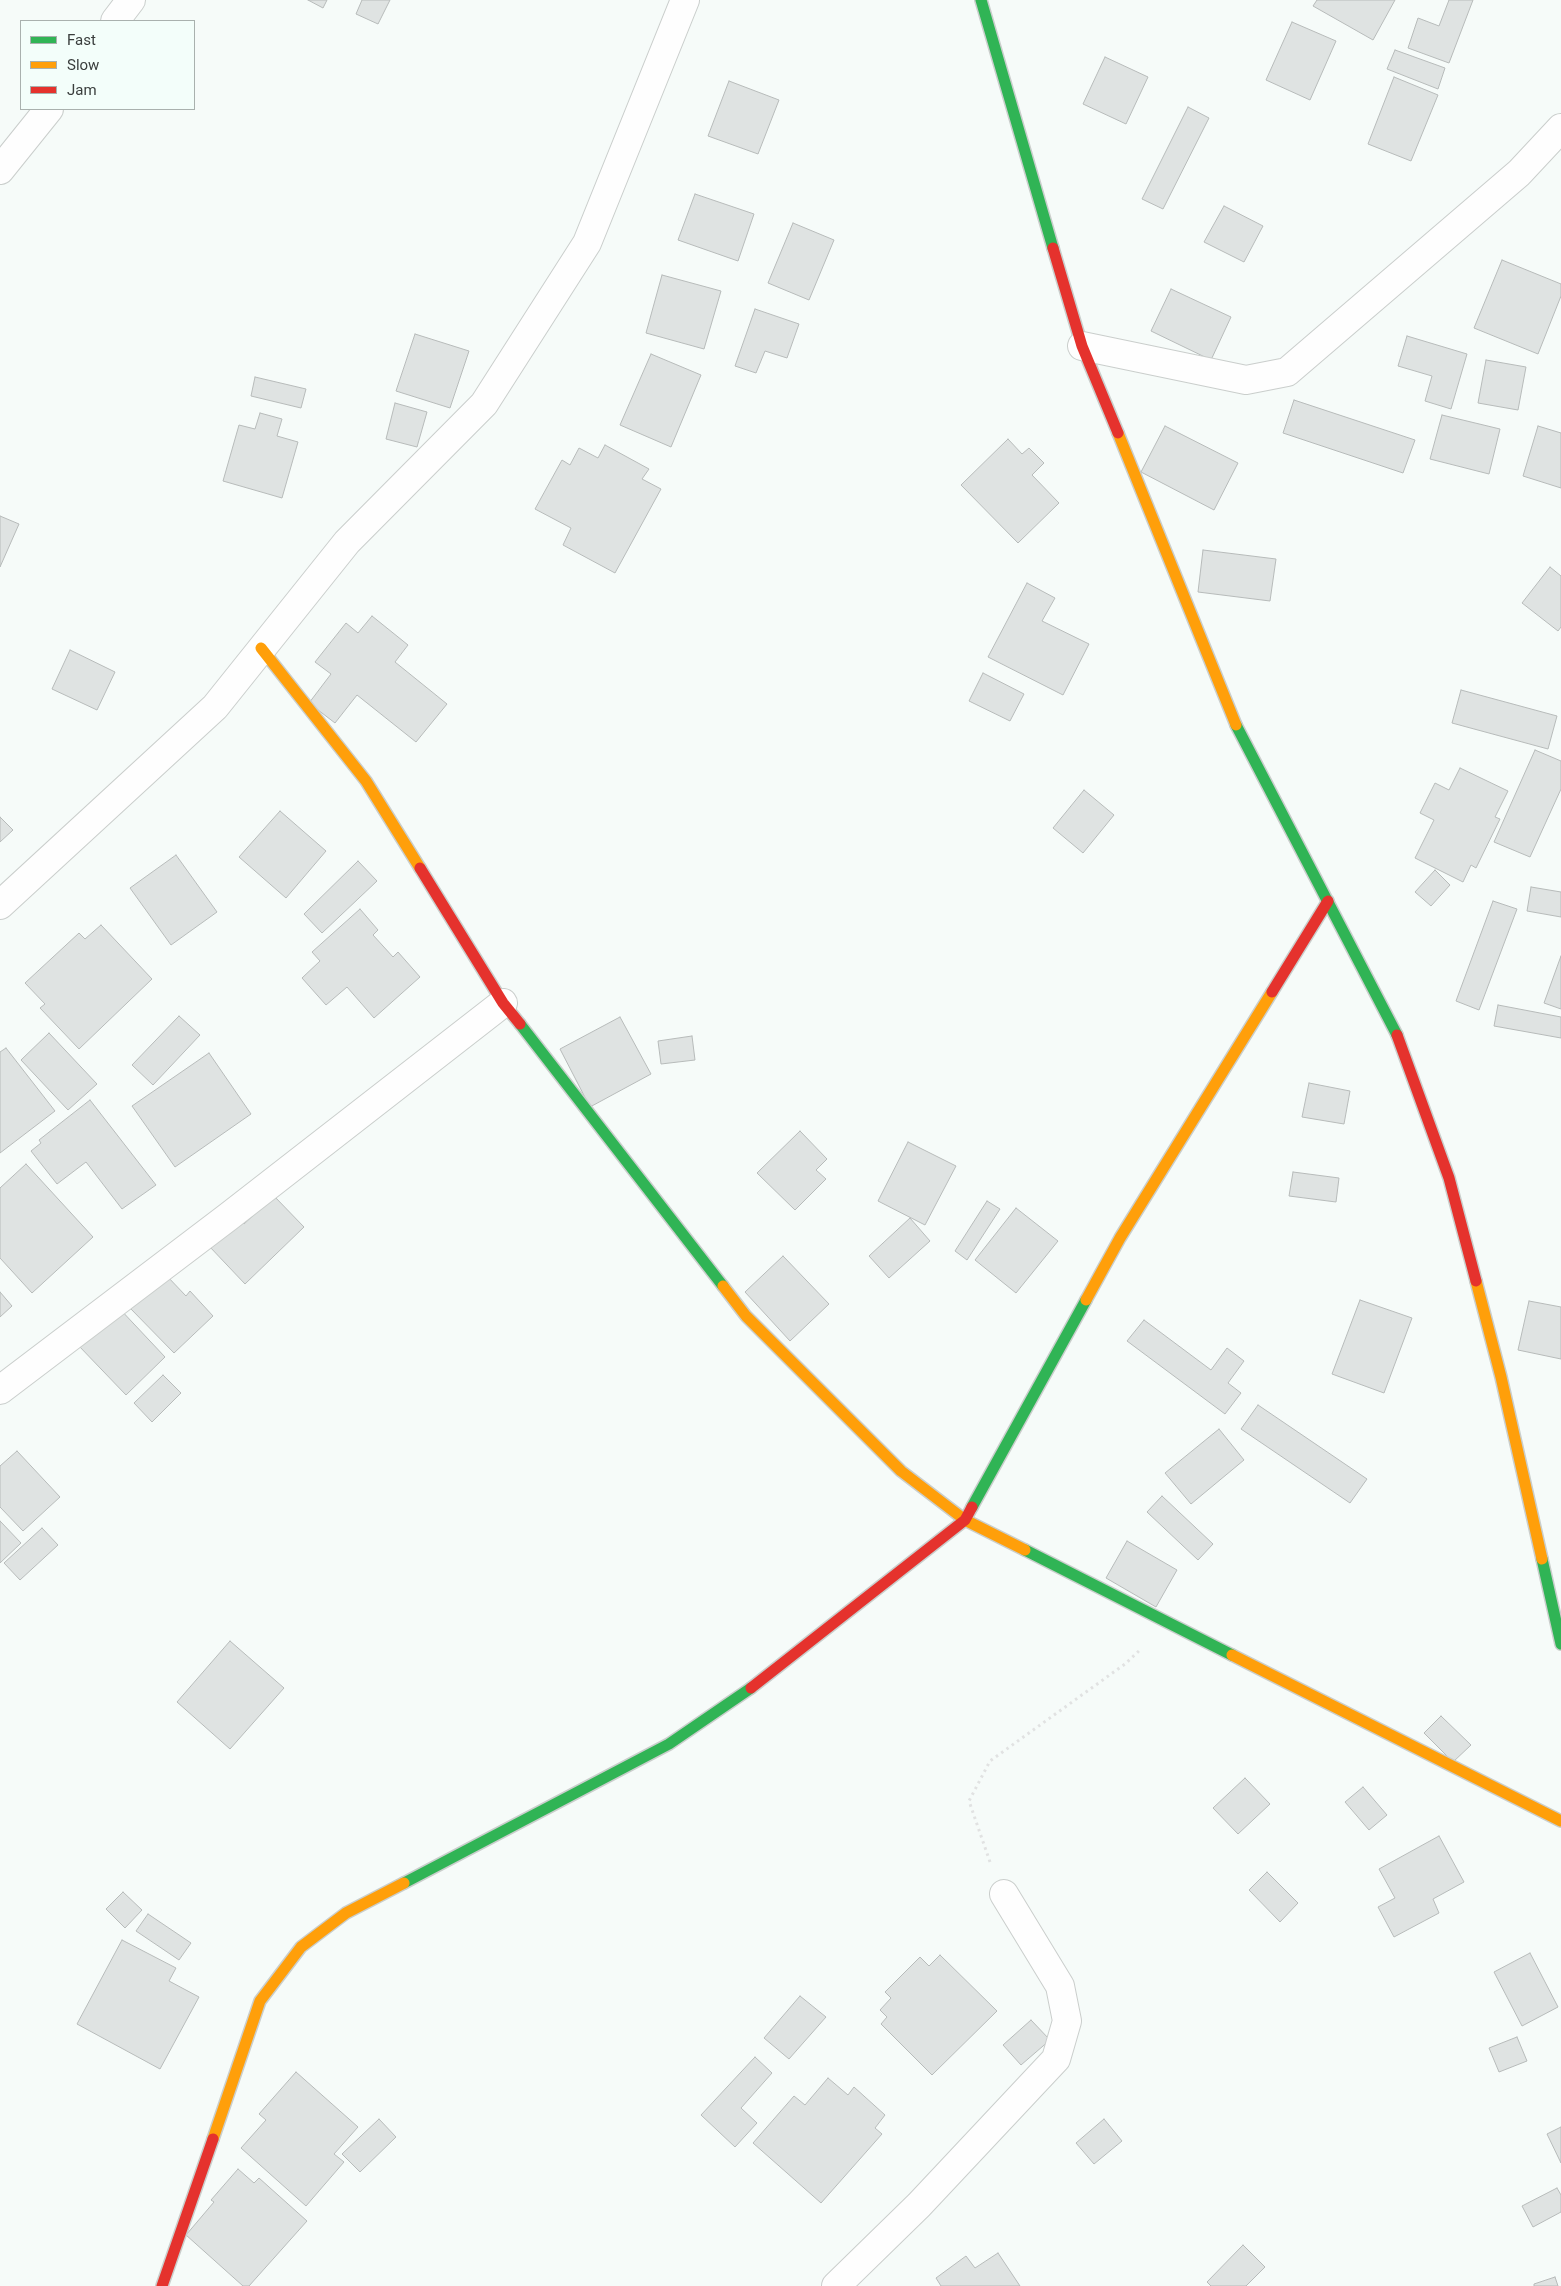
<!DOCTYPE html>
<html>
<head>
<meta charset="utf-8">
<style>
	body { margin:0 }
	#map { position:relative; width:1561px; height:2286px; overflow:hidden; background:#f6fbf9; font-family:Roboto,sans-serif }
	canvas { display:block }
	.legend { position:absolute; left:20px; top:20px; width:175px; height:90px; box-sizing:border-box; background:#f3fefa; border:1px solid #a9b1ae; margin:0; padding:6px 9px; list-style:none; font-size:15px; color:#3a3e3d }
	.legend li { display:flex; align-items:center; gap:10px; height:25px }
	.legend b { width:25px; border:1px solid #a9b1ae }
</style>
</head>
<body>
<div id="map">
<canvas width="1561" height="2286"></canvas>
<ul class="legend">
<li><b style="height:6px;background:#30b455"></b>Fast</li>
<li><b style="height:6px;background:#ff9f0a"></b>Slow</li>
<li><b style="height:6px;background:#e5322d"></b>Jam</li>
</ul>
</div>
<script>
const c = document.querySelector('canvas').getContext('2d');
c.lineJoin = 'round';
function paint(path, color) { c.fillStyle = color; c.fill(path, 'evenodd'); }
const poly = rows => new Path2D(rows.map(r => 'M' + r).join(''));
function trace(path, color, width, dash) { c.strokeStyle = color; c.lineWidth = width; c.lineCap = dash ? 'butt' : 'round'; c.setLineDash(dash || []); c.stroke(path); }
const building = poly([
	[308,0,327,0,323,8,308,0],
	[362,0,390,0,378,24,356,14,362,0],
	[1317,0,1395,0,1373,40,1313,6,1317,0],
	[1449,0,1473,0,1449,63,1408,48,1418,18,1439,26,1449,0],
	[1292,22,1336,41,1310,100,1266,80,1292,22],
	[1395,50,1445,68,1438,89,1387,69,1395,50],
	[1105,57,1148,77,1126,124,1083,104,1105,57],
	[1394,77,1438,95,1411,161,1368,144,1394,77],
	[729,81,779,100,758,154,708,136,729,81],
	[1188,107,1209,118,1163,209,1142,199,1188,107],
	[695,194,754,214,738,261,678,240,695,194],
	[1224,206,1263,226,1244,262,1204,242,1224,206],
	[793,223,834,240,809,300,768,283,793,223],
	[1502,260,1561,284,1561,296,1538,354,1474,328,1502,260],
	[662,275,721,291,704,349,646,333,662,275],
	[1171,289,1231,317,1211,360,1151,331,1171,289],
	[755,309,799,324,787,358,765,351,756,373,735,366,755,309],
	[415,334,469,351,450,408,396,391,415,334],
	[1407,336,1467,354,1451,409,1425,401,1432,376,1398,366,1407,336],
	[651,354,701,375,671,447,620,425,651,354],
	[1486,360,1526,367,1518,410,1478,403,1486,360],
	[255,377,306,389,301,408,251,396,255,377],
	[1294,400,1415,440,1403,473,1283,433,1294,400],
	[395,403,427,412,417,447,386,439,395,403],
	[260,413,282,419,277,436,298,442,282,498,223,481,239,425,255,429,260,413],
	[1442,415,1500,429,1489,474,1430,459,1442,415],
	[1165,426,1238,463,1214,510,1141,472,1165,426],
	[1538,426,1561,433,1561,488,1523,476,1538,426],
	[1008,439,1022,454,1029,448,1044,463,1032,475,1059,503,1018,543,961,485,1008,439],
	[605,445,649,469,642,479,661,489,615,573,563,545,571,528,535,509,562,460,570,465,579,448,598,458,605,445],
	[0,516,19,524,0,567,0,516],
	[1203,550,1276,559,1270,601,1198,592,1203,550],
	[1550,567,1561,576,1561,627,1558,631,1522,603,1550,567],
	[1027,583,1055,598,1042,621,1089,644,1063,695,988,657,1027,583],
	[372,616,408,645,395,662,447,704,416,742,357,695,335,723,309,703,331,674,315,662,346,623,358,633,372,616],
	[70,650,115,672,97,710,52,689,70,650],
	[983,673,1024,694,1010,721,969,701,983,673],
	[1461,690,1557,716,1548,749,1452,723,1461,690],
	[1535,750,1561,761,1561,789,1530,857,1494,842,1535,750],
	[1460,768,1508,791,1495,817,1500,819,1476,868,1471,865,1463,882,1415,858,1434,820,1420,813,1435,783,1449,790,1460,768],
	[1084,790,1114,815,1083,853,1053,828,1084,790],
	[280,811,326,851,286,898,239,857,280,811],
	[0,817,13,830,0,842,0,817],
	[176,855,217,912,171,945,130,888,176,855],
	[358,861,377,881,322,933,304,914,358,861],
	[1435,870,1450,885,1431,906,1415,892,1435,870],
	[1531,887,1561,892,1561,917,1527,911,1531,887],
	[1493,901,1517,909,1479,1010,1456,1001,1493,901],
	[360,909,378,930,373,935,393,957,398,952,420,977,374,1018,347,987,326,1005,302,978,320,961,312,952,360,909],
	[101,925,152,979,79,1049,40,1008,45,1004,25,983,79,933,85,939,101,925],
	[1561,956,1561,1009,1544,1003,1561,956],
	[1498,1005,1561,1017,1561,1038,1494,1026,1498,1005],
	[179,1016,200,1035,153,1085,132,1065,179,1016],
	[620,1017,651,1074,590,1107,560,1049,620,1017],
	[49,1033,97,1084,68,1110,21,1060,49,1033],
	[692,1036,695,1060,661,1064,658,1041,692,1036],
	[6,1048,55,1111,0,1153,0,1052,6,1048],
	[209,1053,251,1114,175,1167,132,1106,209,1053],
	[1309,1083,1350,1091,1344,1124,1302,1117,1309,1083],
	[90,1100,156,1185,122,1209,86,1162,57,1184,31,1151,41,1143,39,1140,90,1100],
	[800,1131,827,1159,816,1170,826,1179,795,1210,757,1173,800,1131],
	[908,1142,956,1166,925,1225,878,1201,908,1142],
	[26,1164,93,1237,32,1293,0,1258,0,1188,26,1164],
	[1293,1172,1339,1178,1336,1202,1289,1196,1293,1172],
	[274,1196,304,1227,245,1284,209,1246,238,1217,244,1224,274,1196],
	[987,1201,1000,1209,967,1260,955,1251,987,1201],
	[1016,1208,1058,1241,1016,1293,975,1260,1016,1208],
	[910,1218,930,1241,889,1278,869,1256,910,1218],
	[783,1256,829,1304,790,1341,745,1292,783,1256],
	[166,1275,186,1296,190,1291,213,1316,174,1353,130,1308,166,1275],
	[0,1292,12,1306,0,1317,0,1292],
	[1360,1300,1412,1318,1384,1393,1332,1374,1360,1300],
	[1529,1301,1561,1307,1561,1359,1518,1350,1529,1301],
	[118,1307,165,1357,126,1395,78,1345,118,1307],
	[1144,1320,1211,1370,1227,1348,1244,1361,1228,1383,1241,1393,1225,1414,1127,1341,1144,1320],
	[163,1375,181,1393,152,1422,134,1403,163,1375],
	[1258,1405,1367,1479,1350,1503,1241,1429,1258,1405],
	[1219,1429,1244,1460,1191,1504,1165,1473,1219,1429],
	[17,1451,60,1497,23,1531,0,1507,0,1466,17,1451],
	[1162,1496,1213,1544,1198,1560,1147,1512,1162,1496],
	[0,1521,21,1543,0,1563,0,1521],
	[42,1528,58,1545,20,1580,4,1563,42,1528],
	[1127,1541,1177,1570,1156,1607,1106,1578,1127,1541],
	[230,1641,284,1688,230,1749,177,1702,230,1641],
	[1441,1716,1471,1745,1453,1762,1424,1733,1441,1716],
	[1245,1778,1270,1804,1238,1834,1213,1808,1245,1778],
	[1363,1787,1387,1815,1369,1830,1345,1802,1363,1787],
	[1439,1836,1464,1882,1433,1899,1439,1913,1394,1937,1378,1907,1395,1898,1379,1869,1439,1836],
	[1267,1872,1298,1903,1280,1922,1249,1890,1267,1872],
	[123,1892,142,1910,125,1928,106,1909,123,1892],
	[148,1914,191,1943,179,1960,136,1931,148,1914],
	[122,1940,176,1968,169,1981,199,1997,160,2069,77,2024,122,1940],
	[1530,1953,1558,2007,1522,2026,1494,1972,1530,1953],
	[940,1955,997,2011,932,2075,881,2024,887,2017,880,2010,891,1998,885,1992,920,1957,929,1966,940,1955],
	[800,1996,826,2017,789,2059,764,2038,800,1996],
	[1031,2020,1050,2040,1021,2065,1003,2045,1031,2020],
	[1517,2037,1527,2061,1499,2072,1489,2048,1517,2037],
	[755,2057,772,2073,741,2108,757,2123,735,2147,701,2115,755,2057],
	[296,2072,358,2127,334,2154,344,2162,306,2206,241,2148,266,2120,259,2114,296,2072],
	[828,2078,848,2095,854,2087,885,2115,875,2128,882,2134,821,2203,753,2143,794,2096,805,2105,828,2078],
	[379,2119,396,2137,360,2172,342,2154,379,2119],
	[1104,2119,1122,2141,1094,2164,1076,2143,1104,2119],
	[1561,2127,1561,2163,1547,2134,1561,2127],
	[238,2169,254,2183,259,2178,307,2221,249,2286,243,2286,186,2235,214,2202,211,2200,238,2169],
	[1557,2188,1561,2195,1561,2212,1533,2227,1522,2206,1557,2188],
	[1243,2245,1265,2267,1246,2286,1211,2286,1207,2282,1243,2245],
	[998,2253,1020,2286,941,2286,936,2278,966,2256,975,2268,998,2253],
	[1555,2277,1558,2286,1534,2286,1534,2284,1555,2277]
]);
const path = poly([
	[990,1862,969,1801,990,1761,1125,1664,1140,1650]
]);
const street = poly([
	[115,21,131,0],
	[0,170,49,109],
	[1082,346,1246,380,1287,372,1519,173,1561,128],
	[0,905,215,707,347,542,484,404,587,243,685,0],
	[0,1390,228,1217,503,1003],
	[836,2286,919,2205,1056,2059,1067,2021,1060,1986,1004,1894]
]);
const fast = poly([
	[981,0,1053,248],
	[1236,725,1397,1035],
	[520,1024,723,1286],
	[972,1507,1086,1300],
	[1025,1550,1232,1655],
	[1542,1559,1561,1644],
	[404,1883,669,1744,751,1688]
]);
const slow = poly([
	[1118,433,1236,725],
	[261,648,366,781,420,868],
	[1476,1281,1501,1377,1542,1559],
	[723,1286,746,1316,901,1471,965,1520,1025,1550],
	[1086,1300,1120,1238,1272,992],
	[1232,1655,1561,1821],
	[213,2139,260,2001,301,1947,346,1913,404,1883]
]);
const jam = poly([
	[1053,248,1082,346,1118,433],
	[420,868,503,1003,520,1024],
	[1272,992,1328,901],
	[1397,1035,1449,1178,1476,1281],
	[751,1688,965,1520,972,1507],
	[162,2286,213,2139]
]);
paint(building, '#dfe3e2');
trace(building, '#b7bbba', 1);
trace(street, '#cacecc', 30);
trace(fast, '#cacecc', 14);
trace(slow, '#cacecc', 14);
trace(jam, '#cacecc', 14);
trace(path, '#e1e2e2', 3, [2.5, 4]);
trace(street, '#fefefe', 28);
trace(fast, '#30b455', 11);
trace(slow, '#ff9f0a', 11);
trace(jam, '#e5322d', 11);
</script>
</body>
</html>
